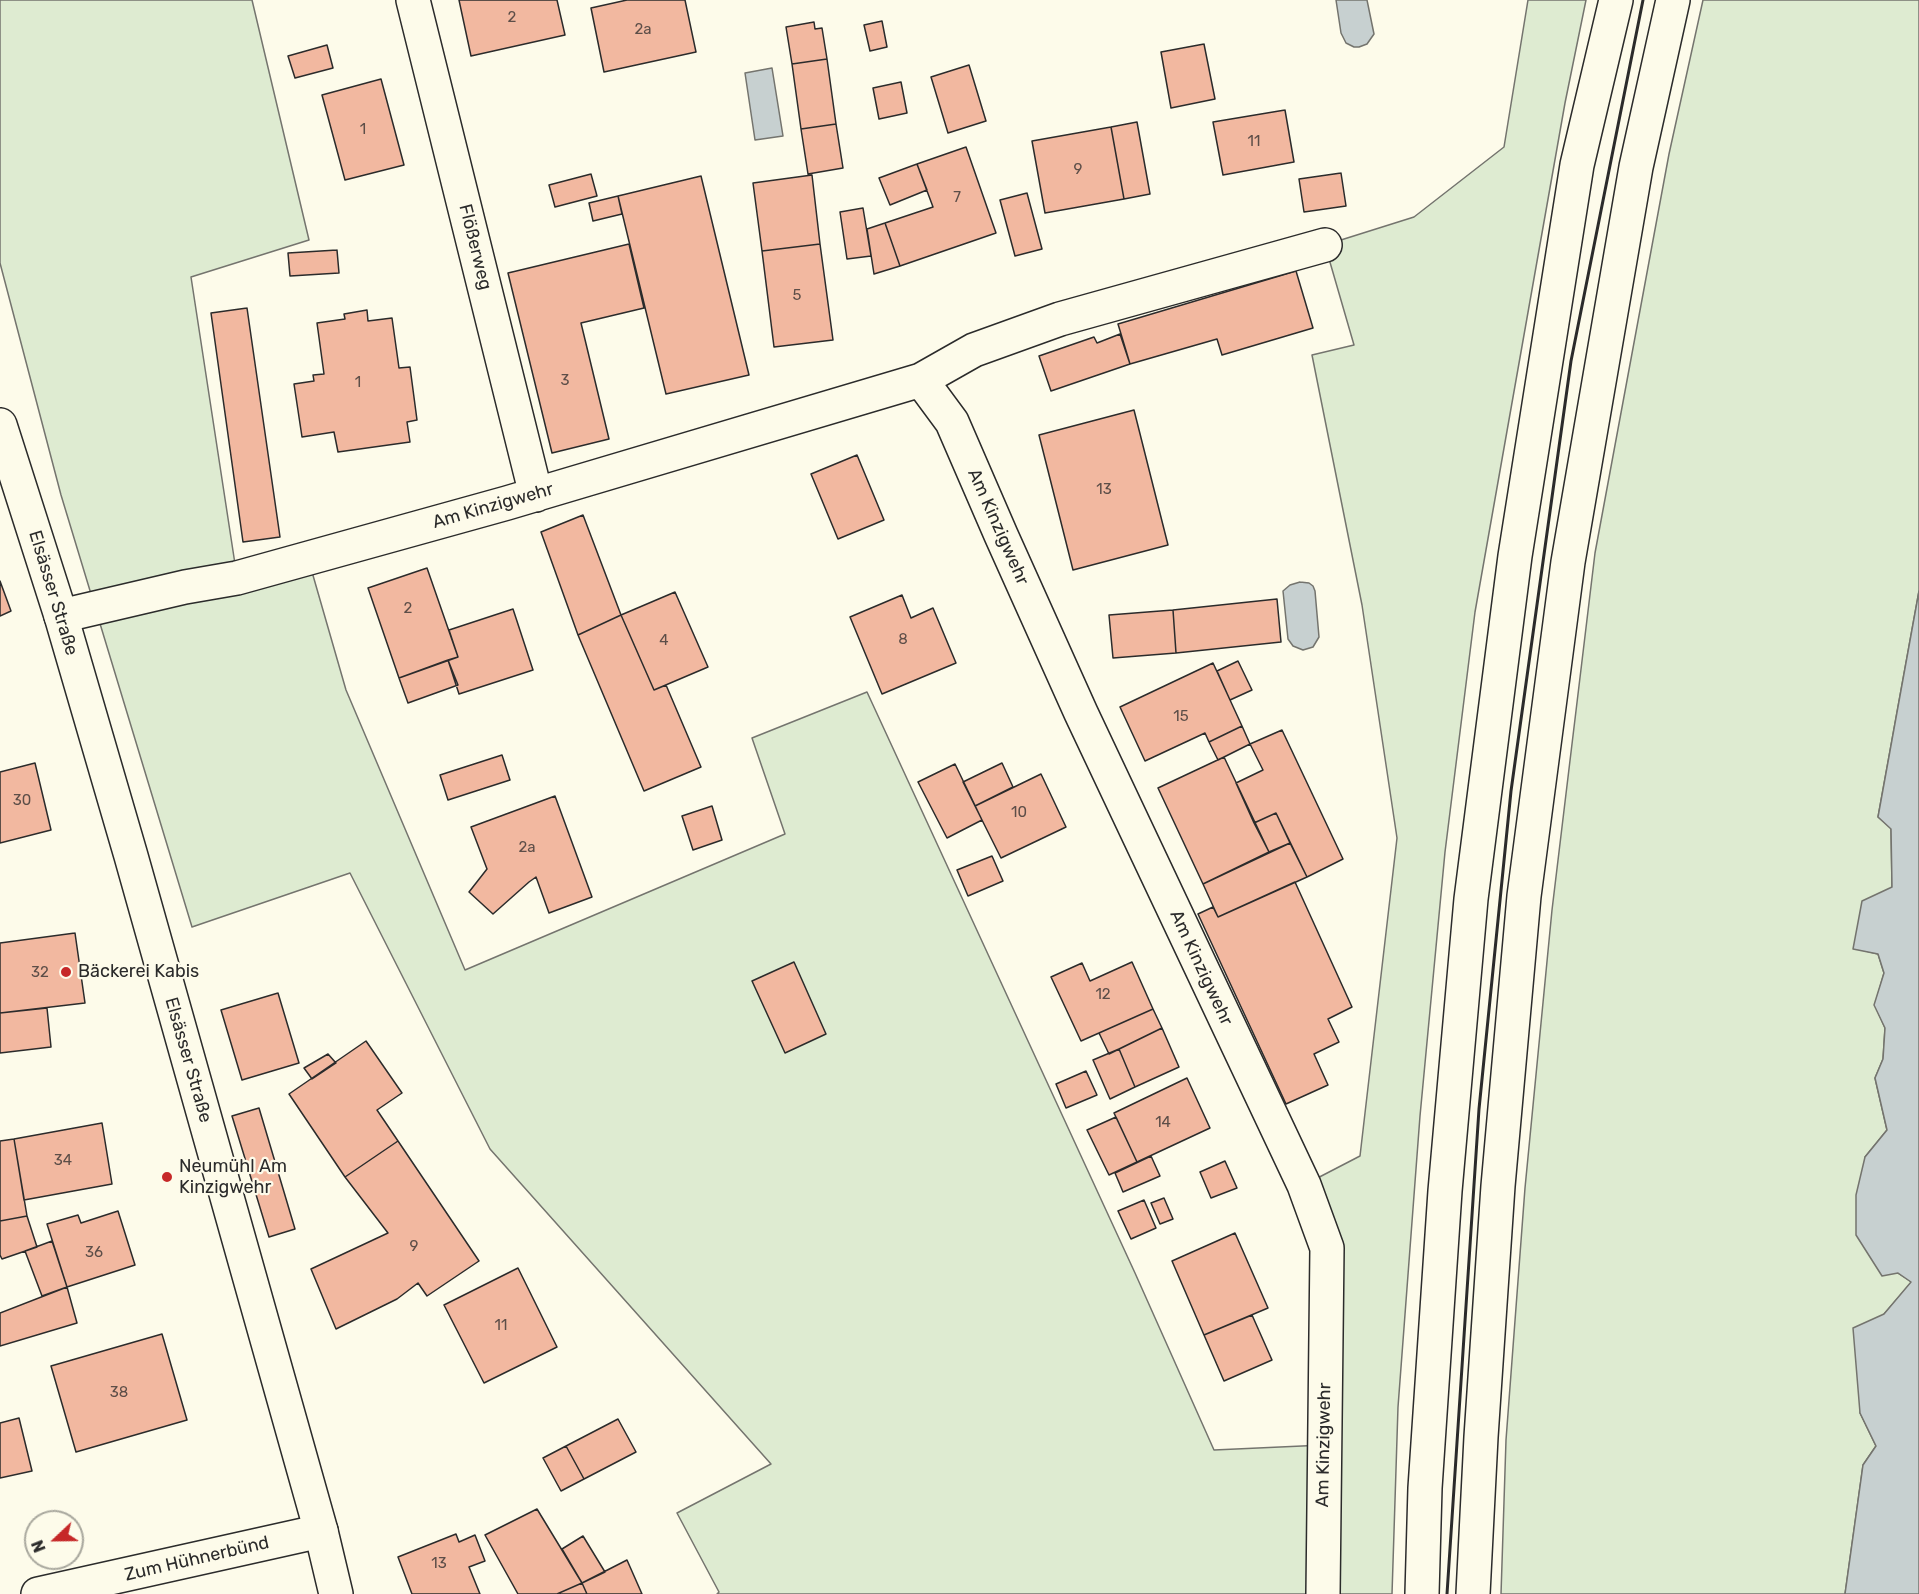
<!DOCTYPE html>
<html>
<head>
<meta charset="utf-8">
<style>
	body { margin:0 }
	#map { position:relative; width:1919px; height:1594px; overflow:hidden; background:#fdfbea; font-family:Rubik,sans-serif }
	canvas { display:block }
	.north { position:absolute; left:24px; top:1510px; width:60px; height:60px; box-sizing:border-box; background:#fdfbea; border:2px solid #a9a89e; border-radius:50%; rotate:248deg; font-size:16px; font-weight:700; line-height:24px; text-align:center; color:#2b2b2b }
	.north::after { content:''; display:block; margin:auto; width:21px; height:27px; background:#c62828; clip-path:polygon(50% 0,100% 100%,50% 72%,0 100%) }
</style>
</head>
<body>
<div id="map">
<canvas width="1919" height="1594"></canvas>
<div class="north">N</div>
</div>
<script>
const c = document.querySelector('canvas').getContext('2d');
c.lineJoin = 'round';
function paint(path, color) { c.fillStyle = color; c.fill(path, 'evenodd'); }
const poly = rows => new Path2D(rows.map(r => 'M' + r).join(''));
function trace(path, color, width, dash) { c.strokeStyle = color; c.lineWidth = width; c.lineCap = dash ? 'butt' : 'round'; c.setLineDash(dash || []); c.stroke(path); }
function write(font, color, halo, rows, align = 'center') {
  c.font = font + ' Rubik,sans-serif'; c.lineWidth = 4.5; c.setLineDash([]); c.textBaseline = 'middle'; c.strokeStyle = halo; c.fillStyle = color; for (const [text, x, y, turn = 0] of rows) {
    c.save(); c.translate(x, y); c.rotate((+turn || 0) * Math.PI / 180); c.textAlign = isNaN(turn) ? turn : align; if (halo) c.strokeText(text, 0, 0); c.fillText(text, 0, 0); c.restore();
  }
}
const green = poly([
	[0,0,252,0,309,240,191,277,237,577,308,558,346,690,465,970,785,834,752,738,867,692,1135,1273,1214,1450,1324,1445,1327,1248,1304,1185,1360,1156,1397,838,1362,605,1312,355,1354,345,1325,245,1414,217,1504,147,1528,0,1586,0,1565,103,1475,612,1445,852,1420,1116,1398,1407,1392,1594,717,1594,719,1592,677,1513,771,1464,490,1149,350,873,192,927,61,495,0,263,0,0],
	[1703,0,1919,0,1919,591,1878,817,1891,828,1892,887,1854,948,1878,954,1884,973,1875,1005,1885,1028,1883,1059,1875,1078,1887,1130,1865,1157,1898,1273,1912,1282,1884,1314,1860,1413,1876,1446,1863,1465,1845,1594,1501,1594,1506,1440,1525,1188,1552,910,1595,553,1669,154,1703,0]
]);
const water = poly([
	[1336,0,1367,0,1374,34,1367,44,1359,47,1354,47,1346,43,1341,33,1336,0],
	[772,68,783,136,755,140,745,73,772,68],
	[1300,582,1309,583,1313,586,1315,591,1319,637,1313,647,1303,650,1293,646,1288,639,1283,591,1290,585,1300,582],
	[1919,591,1919,1594,1845,1594,1863,1465,1876,1446,1860,1413,1853,1328,1884,1314,1911,1282,1898,1273,1882,1276,1856,1235,1856,1195,1865,1157,1887,1130,1875,1078,1883,1059,1885,1028,1874,1005,1884,973,1878,954,1853,949,1862,901,1892,887,1891,829,1878,817,1919,591]
]);
const building = poly([
	[459,0,557,0,565,35,471,56,459,0],
	[627,0,685,0,696,52,604,72,591,8,627,0],
	[882,21,887,47,870,51,864,25,882,21],
	[814,22,815,29,822,28,827,59,792,64,786,27,814,22],
	[1204,44,1215,99,1171,108,1161,52,1204,44],
	[327,45,333,68,295,78,288,56,327,45],
	[827,59,836,124,801,129,792,64,827,59],
	[969,65,986,121,948,133,931,77,969,65],
	[381,79,404,165,345,180,322,95,381,79],
	[901,82,907,113,879,119,873,88,901,82],
	[1285,110,1294,162,1223,175,1213,122,1285,110],
	[1137,122,1150,194,1124,199,1111,127,1137,122],
	[836,124,843,168,808,174,801,129,836,124],
	[1111,127,1124,199,1045,213,1032,141,1111,127],
	[966,147,996,233,900,266,885,223,933,207,917,164,966,147],
	[917,164,927,190,890,205,879,178,917,164],
	[1341,173,1346,206,1304,212,1299,179,1341,173],
	[591,174,597,196,555,207,549,185,591,174],
	[812,175,820,244,762,251,753,183,812,175],
	[701,176,749,375,666,394,618,196,701,176],
	[1027,193,1042,249,1015,256,1000,200,1027,193],
	[618,196,622,214,593,221,589,203,618,196],
	[863,208,871,256,847,259,840,212,863,208],
	[885,223,900,266,874,274,867,229,885,223],
	[629,244,644,308,581,323,609,439,552,453,508,273,629,244],
	[820,244,833,340,774,347,762,251,820,244],
	[337,250,339,273,290,276,288,253,337,250],
	[1296,271,1313,328,1222,355,1217,339,1130,364,1118,324,1296,271],
	[247,308,280,537,243,542,211,313,247,308],
	[367,310,368,321,392,318,399,368,410,367,417,420,407,422,410,442,338,452,334,432,302,437,294,384,314,381,313,375,324,374,317,323,345,319,344,314,367,310],
	[1120,334,1130,364,1051,391,1039,356,1094,337,1097,343,1120,334],
	[1134,410,1168,545,1073,570,1039,435,1134,410],
	[857,455,884,520,838,539,811,474,857,455],
	[583,515,621,615,578,635,541,532,583,515],
	[427,568,458,657,399,678,368,588,427,568],
	[0,581,11,611,0,616,0,581],
	[675,592,708,667,654,690,621,615,675,592],
	[902,595,911,618,933,608,956,663,882,694,850,617,902,595],
	[1277,599,1281,642,1176,653,1173,610,1277,599],
	[513,609,533,670,459,694,448,660,458,657,449,630,513,609],
	[1173,610,1176,653,1113,658,1109,615,1173,610],
	[621,615,654,690,666,685,701,767,644,791,578,635,621,615],
	[448,660,458,685,408,703,399,678,448,660],
	[1238,661,1252,690,1230,700,1217,671,1238,661],
	[1213,663,1242,726,1209,742,1205,733,1145,761,1120,707,1213,663],
	[1242,726,1250,744,1218,760,1209,742,1242,726],
	[1282,730,1343,859,1307,877,1276,813,1254,823,1236,783,1263,770,1250,744,1282,730],
	[502,755,510,780,448,800,440,775,502,755],
	[1224,757,1269,852,1203,884,1158,788,1224,757],
	[35,763,51,830,0,843,0,772,35,763],
	[1002,763,1013,787,975,806,963,782,1002,763],
	[955,764,982,820,947,838,918,782,955,764],
	[1041,774,1066,827,1001,858,975,806,1041,774],
	[555,796,592,897,549,913,536,877,529,882,493,914,469,892,487,869,471,827,555,796],
	[712,806,722,840,693,850,682,816,712,806],
	[1276,813,1290,843,1269,852,1254,823,1276,813],
	[1290,843,1307,877,1218,917,1203,884,1290,843],
	[992,856,1003,881,968,896,957,870,992,856],
	[1295,882,1352,1007,1328,1019,1339,1042,1314,1054,1328,1085,1286,1104,1198,914,1213,907,1218,917,1295,882],
	[75,933,85,1003,0,1013,0,943,75,933],
	[794,962,826,1034,785,1053,752,981,794,962],
	[1132,962,1153,1009,1081,1041,1051,977,1082,963,1090,981,1132,962],
	[278,993,299,1063,242,1080,221,1010,278,993],
	[47,1008,51,1047,0,1053,0,1013,47,1008],
	[1153,1009,1162,1028,1109,1054,1099,1033,1153,1009],
	[1162,1028,1179,1067,1135,1087,1119,1049,1162,1028],
	[366,1041,402,1093,377,1110,398,1141,345,1177,289,1094,366,1041],
	[1119,1049,1135,1087,1110,1099,1093,1060,1119,1049],
	[328,1054,336,1063,312,1079,304,1068,328,1054],
	[1086,1071,1097,1095,1066,1108,1056,1084,1086,1071],
	[1187,1078,1210,1128,1137,1162,1114,1113,1187,1078],
	[259,1108,295,1229,269,1237,232,1116,259,1108],
	[1116,1117,1137,1162,1109,1175,1087,1130,1116,1117],
	[102,1123,112,1184,24,1200,14,1139,102,1123],
	[14,1139,27,1216,0,1221,0,1141,14,1139],
	[398,1141,479,1261,427,1296,418,1283,397,1299,336,1329,311,1269,388,1233,345,1177,398,1141],
	[1151,1156,1160,1176,1123,1192,1115,1173,1151,1156],
	[1225,1161,1237,1188,1211,1198,1200,1172,1225,1161],
	[1164,1198,1173,1219,1160,1224,1151,1203,1164,1198],
	[1144,1200,1156,1228,1131,1239,1118,1211,1144,1200],
	[118,1211,135,1265,67,1287,47,1224,78,1215,81,1223,118,1211],
	[27,1216,37,1247,2,1259,0,1255,0,1221,27,1216],
	[1235,1233,1268,1308,1204,1335,1172,1261,1235,1233],
	[52,1241,67,1287,42,1296,25,1251,52,1241],
	[518,1268,557,1347,484,1383,444,1305,518,1268],
	[67,1287,77,1323,0,1346,0,1313,67,1287],
	[1252,1315,1272,1360,1224,1381,1204,1335,1252,1315],
	[162,1334,187,1420,76,1452,51,1366,162,1334],
	[19,1418,32,1471,0,1478,0,1423,19,1418],
	[618,1419,636,1452,584,1479,566,1446,618,1419],
	[566,1446,584,1479,561,1491,543,1458,566,1446],
	[537,1509,582,1583,557,1594,518,1594,485,1535,537,1509],
	[456,1534,459,1542,475,1535,485,1561,469,1567,480,1594,412,1594,398,1557,456,1534],
	[583,1536,605,1572,582,1583,562,1549,583,1536],
	[627,1560,642,1594,587,1594,582,1583,627,1560],
	[582,1583,587,1594,557,1594,582,1583]
]);
const street = poly([
	[413,0,536,495],
	[921,380,974,350,1060,319,1325,245],
	[61,616,185,587,237,578,507,503,921,380,952,422,1001,535,1081,713,1304,1185,1327,1248,1323,1594],
	[38,1594,321,1531]
]);
const secondary = poly([
	[0,425,61,616,131,856,321,1531,336,1594]
]);
const highway = poly([
	[1422,1594,1425,1488,1445,1191,1471,899,1515,556,1577,165,1616,0],
	[1473,1594,1481,1437,1498,1186,1524,896,1568,562,1636,167,1673,0]
]);
const wall = poly([
	[1447,1594,1479,1109,1511,791,1571,361,1643,0]
]);
const markers = [
	[66,972,6,"#c62828"],
	[167,1177,6,"#c62828"]
];
const numberNames = [
	["2",512,18],
	["2a",643,30],
	["1",363,130],
	["11",1254,142],
	["9",1078,170],
	["7",957,198],
	["5",797,296],
	["3",565,381],
	["1",358,383],
	["13",1104,490],
	["2",408,609],
	["8",903,640],
	["4",664,641],
	["15",1181,717],
	["30",22,801],
	["10",1019,813],
	["2a",527,848],
	["32",40,973],
	["12",1103,995],
	["14",1163,1123],
	["34",63,1161],
	["9",414,1247],
	["36",94,1253],
	["11",501,1326],
	["38",119,1393],
	["13",439,1564]
];
const streetNames = [
	["Flößerweg",475,247,76],
	["Am Kinzigwehr",493,506,-16],
	["Am Kinzigwehr",998,527,66],
	["Elsässer Straße",53,593,73],
	["Am Kinzigwehr",1201,968,65],
	["Elsässer Straße",188,1060,74],
	["Am Kinzigwehr",1324,1445,-89],
	["Zum Hühnerbünd",197,1559,-13]
];
const poiNames = [
	["Bäckerei Kabis",78,972],
	["Neumühl Am",179,1167],
	["Kinzigwehr",179,1188]
];
paint(green, '#deebd1');
trace(green, '#74746e', 1.5);
paint(water, '#c7d0d0');
trace(water, '#74746e', 1.5);
paint(building, '#f2b8a0');
trace(building, '#2b2b2b', 1.5);
trace(street, '#2b2b2b', 36);
trace(secondary, '#2b2b2b', 36);
trace(highway, '#2b2b2b', 36);
trace(street, '#fdfbea', 33);
trace(secondary, '#fdfbea', 33);
trace(highway, '#fdfbea', 33);
trace(wall, '#2b2b2b', 3);
for (const [x, y, r, color] of markers) { const dot = new Path2D(); dot.arc(x, y, r, 0, 2 * Math.PI); c.fillStyle = color; c.fill(dot); trace(dot, '#fdfbea', 2); }
write('15px', '#5d4e48', null, numberNames);
write('18px', '#2b2b2b', '#fdfbea', streetNames);
write('18px', '#2b2b2b', '#fdfbea', poiNames, 'left');
</script>
</body>
</html>
